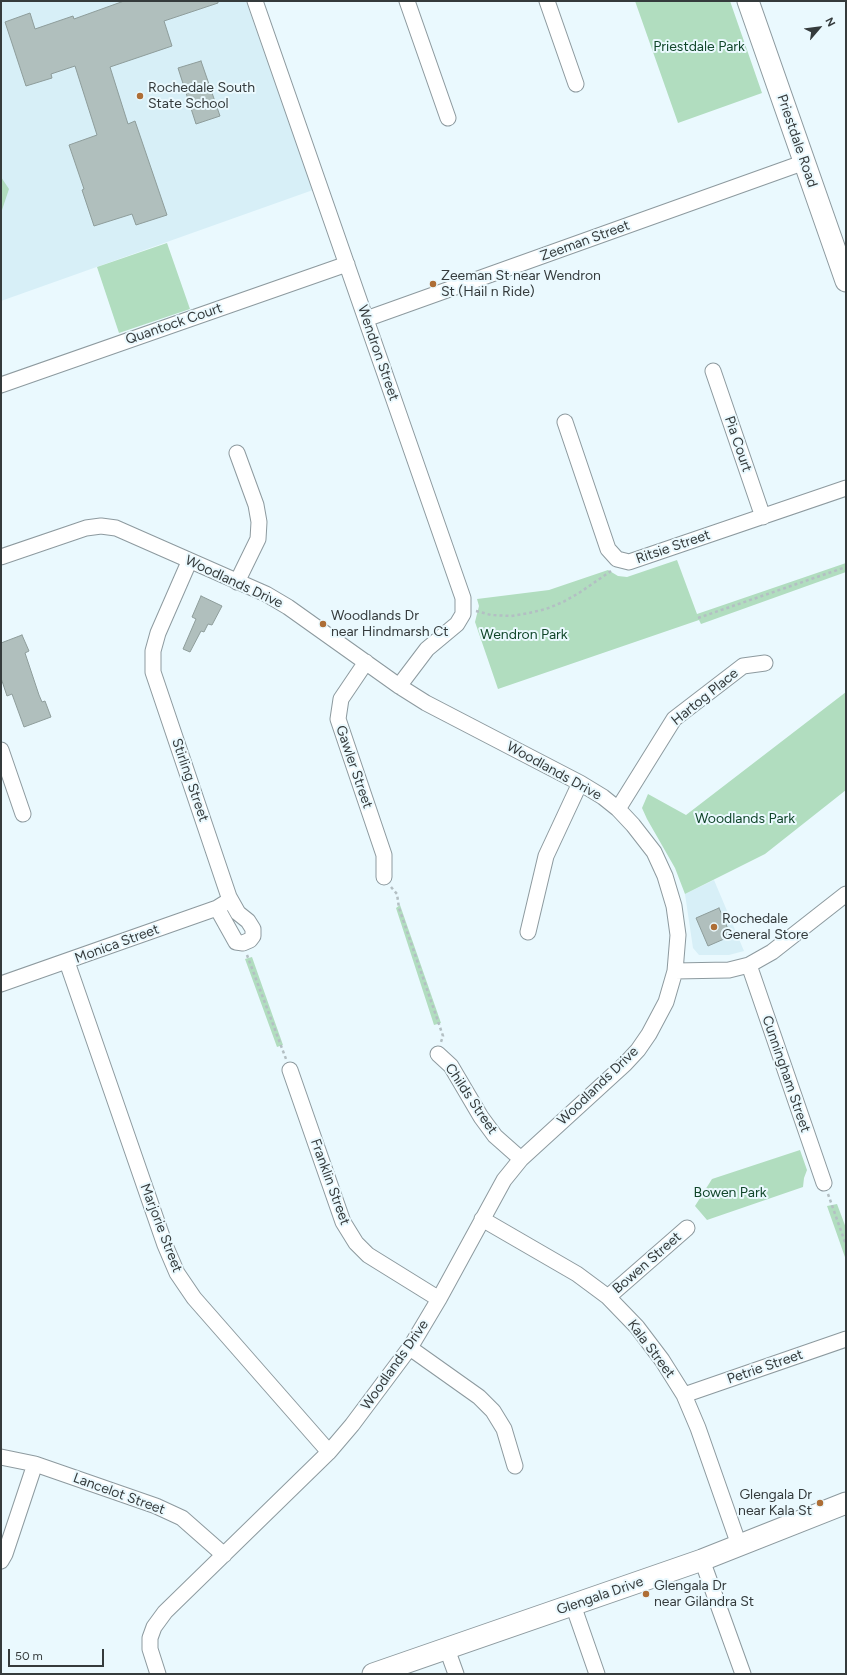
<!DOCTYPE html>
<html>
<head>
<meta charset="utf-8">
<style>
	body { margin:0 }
	#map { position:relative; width:847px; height:1675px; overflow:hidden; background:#eaf9fe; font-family:Figtree,sans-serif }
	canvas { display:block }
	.frame { position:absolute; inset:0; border:2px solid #353b3c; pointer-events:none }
	.north { position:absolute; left:799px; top:8px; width:40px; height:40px; -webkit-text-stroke:3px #eaf9fe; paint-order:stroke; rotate:62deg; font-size:11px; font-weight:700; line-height:16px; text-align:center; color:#353b3c }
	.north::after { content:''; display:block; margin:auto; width:14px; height:18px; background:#353b3c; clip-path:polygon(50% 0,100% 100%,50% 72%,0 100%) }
	.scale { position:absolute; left:8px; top:1649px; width:96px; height:18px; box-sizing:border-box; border:2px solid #353b3c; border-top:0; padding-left:5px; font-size:12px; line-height:14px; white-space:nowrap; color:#353b3c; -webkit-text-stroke:3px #eaf9fe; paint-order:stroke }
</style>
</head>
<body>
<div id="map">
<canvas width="847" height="1675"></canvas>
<div class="frame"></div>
<div class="north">N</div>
<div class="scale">50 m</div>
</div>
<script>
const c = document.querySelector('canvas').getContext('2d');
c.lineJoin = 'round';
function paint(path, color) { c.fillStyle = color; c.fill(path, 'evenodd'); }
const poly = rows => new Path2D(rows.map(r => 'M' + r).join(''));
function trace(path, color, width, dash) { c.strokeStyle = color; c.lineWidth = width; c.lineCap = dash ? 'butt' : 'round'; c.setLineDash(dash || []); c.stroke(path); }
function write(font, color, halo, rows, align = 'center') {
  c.font = font + ' Figtree,sans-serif'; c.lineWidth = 4; c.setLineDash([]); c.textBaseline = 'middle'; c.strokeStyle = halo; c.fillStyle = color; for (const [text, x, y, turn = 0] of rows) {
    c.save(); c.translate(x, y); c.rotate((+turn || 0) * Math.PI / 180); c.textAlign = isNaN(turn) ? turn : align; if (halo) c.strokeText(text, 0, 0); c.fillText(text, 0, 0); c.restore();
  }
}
const built = poly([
	[1,1,246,1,313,190,1,301],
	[714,880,744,951,729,955,699,955,693,948,685,894]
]);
const green = poly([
	[635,1,730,1,762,93,678,123],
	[1,177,9,189,1,213],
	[167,243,190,309,119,333,97,267],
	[677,560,697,614,846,563,846,572,701,624,699,620,498,689,475,622,479,606,477,599,549,590,608,570,618,576,627,577],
	[846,692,846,790,765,854,685,894,675,868,647,819,642,808,648,794,686,815],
	[400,905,441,1023,434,1025,396,908],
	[252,957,283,1045,277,1047,245,959],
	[800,1150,807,1170,804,1178,803,1187,707,1220,695,1206,712,1179],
	[837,1204,846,1228,846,1260,827,1206]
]);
const building = poly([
	[124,1,218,1,218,3,164,21,172,46,110,67,128,124,135,121,167,215,136,225,132,214,94,226,82,190,84,189,69,145,97,135,75,66,51,74,52,78,26,86,5,22,30,13,35,29,73,16,74,19,124,1],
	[201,61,220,116,196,124,178,68,201,61],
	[201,596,222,606,212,625,208,624,204,632,201,631,190,652,183,649,196,619,192,617,201,596],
	[22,635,29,651,25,653,39,695,42,702,45,701,51,717,24,727,12,694,7,696,1,678,1,643,22,635],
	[719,908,731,936,708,946,696,918,719,908]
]);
const path = poly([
	[476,611,491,615,511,616,529,613,546,609,563,602,579,593,611,571],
	[698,618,846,567],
	[391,887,397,894,399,908,443,1036,441,1042],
	[247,955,286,1059],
	[828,1194,846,1245]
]);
const street = poly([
	[255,1,463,598,463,614,457,624,427,649,399,686],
	[407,1,448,118],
	[547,1,576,84],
	[366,319,805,162],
	[713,371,763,517],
	[1,385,347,264],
	[565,422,608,549,617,559,629,562,846,488],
	[237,453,256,505,259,522,258,539,237,582],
	[1,557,86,528,101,526,116,528,266,594,288,607,399,686,426,703,580,783,603,797,618,809,633,825,654,852,665,876,674,906,678,935,675,971,666,1002,649,1034,638,1050,625,1064,521,1159,504,1180,439,1299,411,1346,352,1425,329,1452,165,1612,154,1627,150,1638,150,1649,158,1674],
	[189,562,158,633,153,651,153,672,229,897,238,913,248,921,253,929,253,936,250,940,243,943,236,942,217,908],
	[366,662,341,699,338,719,384,855,384,877],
	[1,750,23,814],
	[618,809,674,719,743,666,765,663],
	[528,932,546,856,580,783],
	[67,962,165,1245,177,1273,194,1298,329,1452],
	[749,965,824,1183],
	[675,971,729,970,749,965,772,952,846,894],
	[1,984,217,908,225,903],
	[438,1054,451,1066,481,1117,495,1136,521,1159],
	[290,1070,343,1222,356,1243,368,1255,439,1299],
	[482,1219,577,1274,608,1297,637,1327,662,1360,684,1395,698,1428,739,1545],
	[608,1297,687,1228],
	[410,1348,479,1397,493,1411,504,1429,515,1466],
	[684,1395,846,1339],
	[1,1457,35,1464,156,1506,182,1518,224,1555],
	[702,1560,743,1674],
	[1,1561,5,1554,35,1464],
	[573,1605,597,1674],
	[447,1649,456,1674]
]);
const secondary = poly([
	[748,1,846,281],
	[373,1674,702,1560,846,1503]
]);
const markers = [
	[140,96,4,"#ae6e36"],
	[433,284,4,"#ae6e36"],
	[323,624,4,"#ae6e36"],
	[714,927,4,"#ae6e36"],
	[820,1503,4,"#ae6e36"],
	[646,1594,4,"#ae6e36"]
];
const parkNames = [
	["Priestdale Park",699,47],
	["Wendron Park",524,635],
	["Woodlands Park",745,819],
	["Bowen Park",730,1193]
];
const poiNames = [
	["Rochedale South",148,88],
	["State School",148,104],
	["Zeeman St near Wendron",441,276],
	["St (Hail n Ride)",441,292],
	["Woodlands Dr",331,616],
	["near Hindmarsh Ct",331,632],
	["Rochedale",722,919],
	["General Store",722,935],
	["Glengala Dr",812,1495,"right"],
	["near Kala St",812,1511,"right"],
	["Glengala Dr",654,1586],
	["near Gilandra St",654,1602]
];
const streetNames = [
	["Priestdale Road",797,141,71],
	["Zeeman Street",585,241,-20],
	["Quantock Court",174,324,-19],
	["Wendron Street",378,353,71],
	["Pia Court",738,444,71],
	["Ritsie Street",673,547,-19],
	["Woodlands Drive",234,582,25],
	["Hartog Place",705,697,-39],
	["Gawler Street",354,767,71],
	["Woodlands Drive",554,771,29],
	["Stirling Street",190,780,71],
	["Monica Street",117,944,-20],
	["Cunningham Street",786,1074,71],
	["Woodlands Drive",598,1086,-44],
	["Childs Street",471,1099,56],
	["Franklin Street",330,1182,70],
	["Marjorie Street",161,1228,69],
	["Bowen Street",647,1263,-41],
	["Kala Street",651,1349,53],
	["Woodlands Drive",395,1365,-55],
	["Petrie Street",765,1367,-19],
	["Lancelot Street",119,1494,20],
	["Glengala Drive",600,1596,-19]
];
paint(built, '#d7eff7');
paint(green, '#b1ddbf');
paint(building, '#b0bfbd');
trace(building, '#8e9d9b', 1);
trace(street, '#8d9a9f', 17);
trace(secondary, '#8d9a9f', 23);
trace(path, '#b3bfc3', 2.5, [3, 3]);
trace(street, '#fff', 15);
trace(secondary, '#fff', 21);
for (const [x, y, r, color] of markers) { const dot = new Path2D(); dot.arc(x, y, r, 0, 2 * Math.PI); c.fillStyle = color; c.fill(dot); trace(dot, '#eaf9fe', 1.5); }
write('14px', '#11462a', '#eaf9fe', parkNames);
write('14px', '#353b3c', '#eaf9fe', poiNames, 'left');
write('14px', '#353b3c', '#eaf9fe', streetNames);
</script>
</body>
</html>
